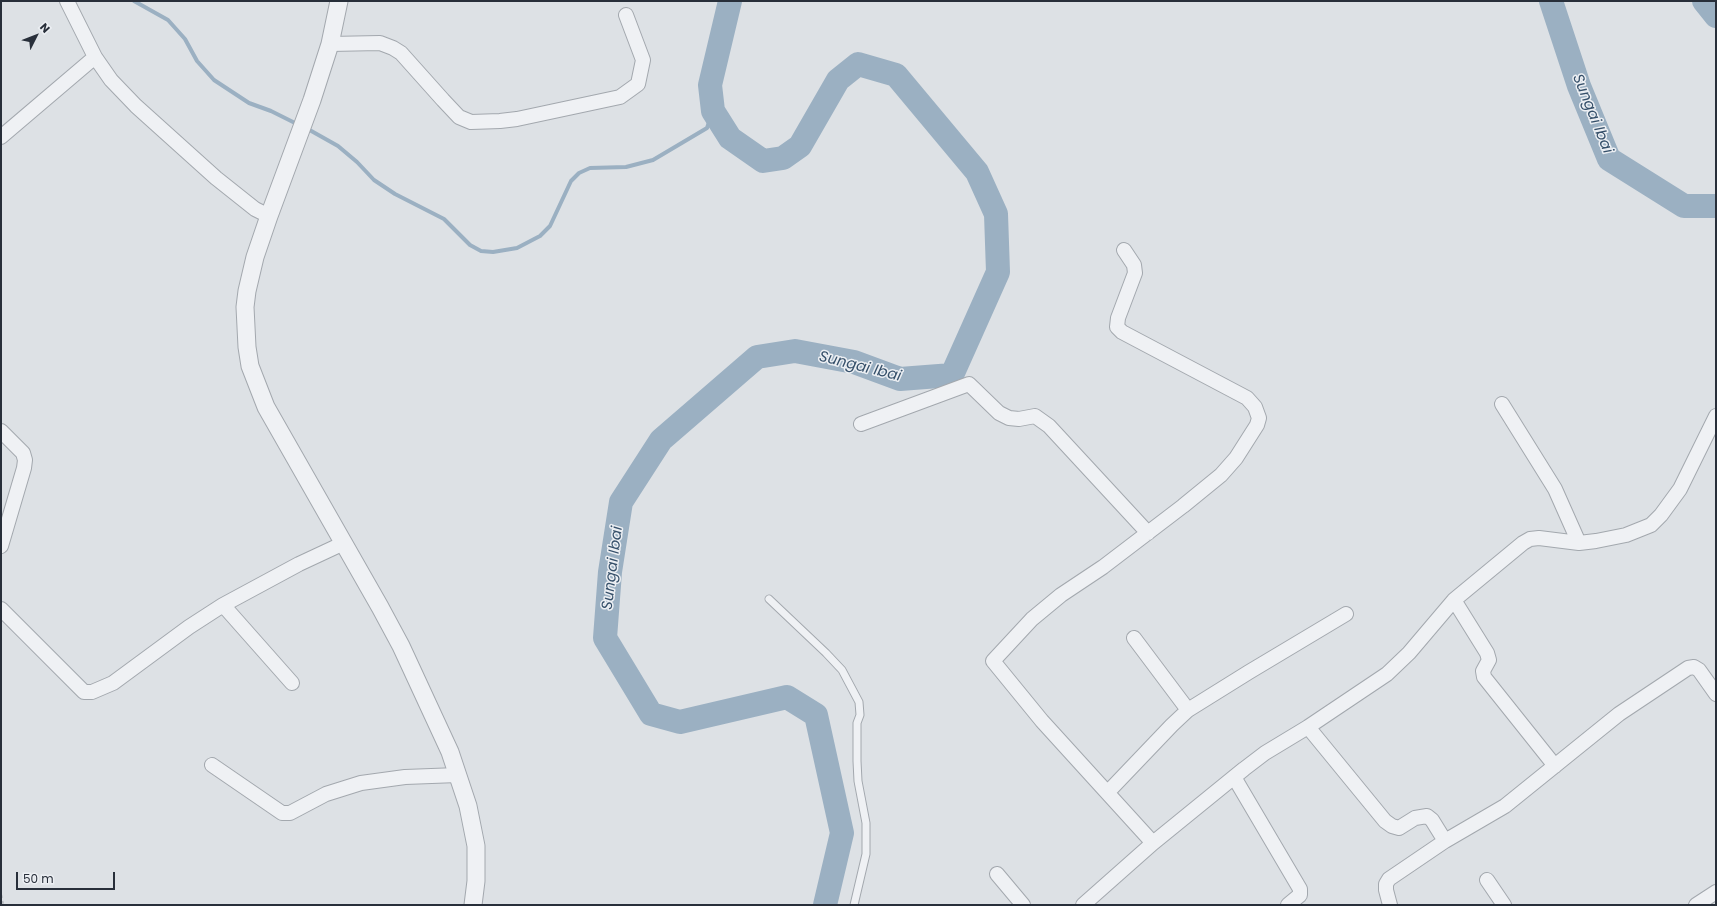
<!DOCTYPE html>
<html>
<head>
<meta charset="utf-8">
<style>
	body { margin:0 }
	#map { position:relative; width:1717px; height:906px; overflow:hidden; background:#dde1e5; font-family:Poppins,sans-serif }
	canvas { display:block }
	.frame { position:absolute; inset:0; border:2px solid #282f3a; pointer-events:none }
	.north { position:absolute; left:16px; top:16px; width:40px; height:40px; -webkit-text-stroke:3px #eceff3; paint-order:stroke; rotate:48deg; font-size:11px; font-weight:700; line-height:16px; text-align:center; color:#282f3a }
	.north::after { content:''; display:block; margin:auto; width:14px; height:18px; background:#282f3a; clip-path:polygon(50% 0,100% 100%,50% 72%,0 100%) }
	.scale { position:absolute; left:16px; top:872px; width:99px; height:18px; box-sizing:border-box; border:2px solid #282f3a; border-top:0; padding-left:5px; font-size:12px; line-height:14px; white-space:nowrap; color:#282f3a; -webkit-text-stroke:3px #eceff3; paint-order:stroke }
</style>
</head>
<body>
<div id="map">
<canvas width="1717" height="906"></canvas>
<div class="frame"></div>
<div class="north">N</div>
<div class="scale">50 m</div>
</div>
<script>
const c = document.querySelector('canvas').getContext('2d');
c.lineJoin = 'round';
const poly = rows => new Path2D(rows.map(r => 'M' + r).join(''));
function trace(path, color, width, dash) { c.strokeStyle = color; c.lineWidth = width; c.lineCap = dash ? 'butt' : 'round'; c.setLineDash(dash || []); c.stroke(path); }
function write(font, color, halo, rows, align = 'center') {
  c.font = font + ' Poppins,sans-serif'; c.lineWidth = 3; c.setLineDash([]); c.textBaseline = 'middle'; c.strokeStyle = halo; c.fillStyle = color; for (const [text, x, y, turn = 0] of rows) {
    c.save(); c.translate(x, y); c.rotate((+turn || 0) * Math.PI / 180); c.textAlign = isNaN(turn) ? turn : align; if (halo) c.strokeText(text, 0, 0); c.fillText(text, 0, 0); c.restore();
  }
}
const stream = poly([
	[134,1,168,20,185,39,197,61,214,80,249,103,271,111,299,125],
	[306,128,338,146,357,162,374,180,395,194,444,219,470,245,481,251,493,252,517,248,540,236,550,226,571,181,579,173,590,168,626,167,653,160,707,128,713,111]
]);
const river = poly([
	[730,1,710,85,713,111,730,138,763,161,783,158,800,146,838,80,858,64,896,75,977,172,996,214,998,272,952,375,900,379,854,362,795,351,757,357,661,440,621,502,610,572,605,638,651,714,680,722,787,697,816,715,842,833,825,905],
	[1551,1,1579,86,1609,159,1684,206,1716,206],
	[1704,1,1716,16]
]);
const path = poly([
	[1,895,3,905]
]);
const service = poly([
	[769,599,826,653,842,670,859,702,860,715,857,723,857,761,858,781,866,823,866,854,854,905]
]);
const minor = poly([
	[67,1,95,57,111,80,136,106,216,178,255,209,269,216],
	[330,44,380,43,393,48,401,53,443,100,459,117,471,122,500,121,517,119,620,97,638,84,643,60,626,15],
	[1,137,95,57],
	[1124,250,1134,265,1135,273,1118,318,1117,327,1122,332,1247,398,1255,407,1259,418,1257,425,1236,458,1221,475,1183,506,1103,567,1061,595,1032,619,993,661,1042,721,1153,843],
	[1502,404,1555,489,1579,543],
	[861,424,969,384,999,413,1009,418,1019,419,1035,416,1049,426,1148,533],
	[1,431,23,453,25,460,24,468,1,546],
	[1454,600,1487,653,1489,660,1483,671,1484,677,1555,766],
	[223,605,292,683],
	[1,609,84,692,92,692,113,683,189,627,223,605,299,564,344,543],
	[1134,638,1188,710],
	[1308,727,1385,821,1392,826,1399,828,1415,818,1427,816,1432,820,1445,841],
	[212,765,282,813,290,813,326,794,361,783,405,777,458,775],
	[1234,777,1300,889,1300,895,1288,905],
	[1108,792,1172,725,1188,710,1249,672,1346,614],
	[997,874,1023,905],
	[1487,880,1504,905],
	[1083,905,1153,843,1244,769,1265,753,1308,727,1387,674,1409,653,1454,600,1523,543,1530,539,1539,538,1579,543,1596,541,1626,535,1651,525,1661,515,1680,489,1716,416],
	[1390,905,1386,890,1386,884,1389,879,1445,841,1505,806,1619,714,1688,668,1694,667,1699,670,1716,694],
	[1696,905,1716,892]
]);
const tertiary = poly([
	[339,1,330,44,312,100,269,216,255,257,247,291,245,307,247,347,250,366,266,407,380,607,401,646,450,752,468,806,476,846,476,881,473,905]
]);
const waterNames = [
	["Sungai Ibai",1592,114,68],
	["Sungai Ibai",860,367,14],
	["Sungai Ibai",613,568,-83]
];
trace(stream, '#9bb0c2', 4);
trace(river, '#9bb0c2', 24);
trace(service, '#a3a8ae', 9);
trace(minor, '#a3a8ae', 16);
trace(tertiary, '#a3a8ae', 19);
trace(path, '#b7bbc0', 2.5, [3, 3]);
trace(service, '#eff1f4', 7);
trace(minor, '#eff1f4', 14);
trace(tertiary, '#eff1f4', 17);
write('italic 15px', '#36506a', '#eceff3', waterNames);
</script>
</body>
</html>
